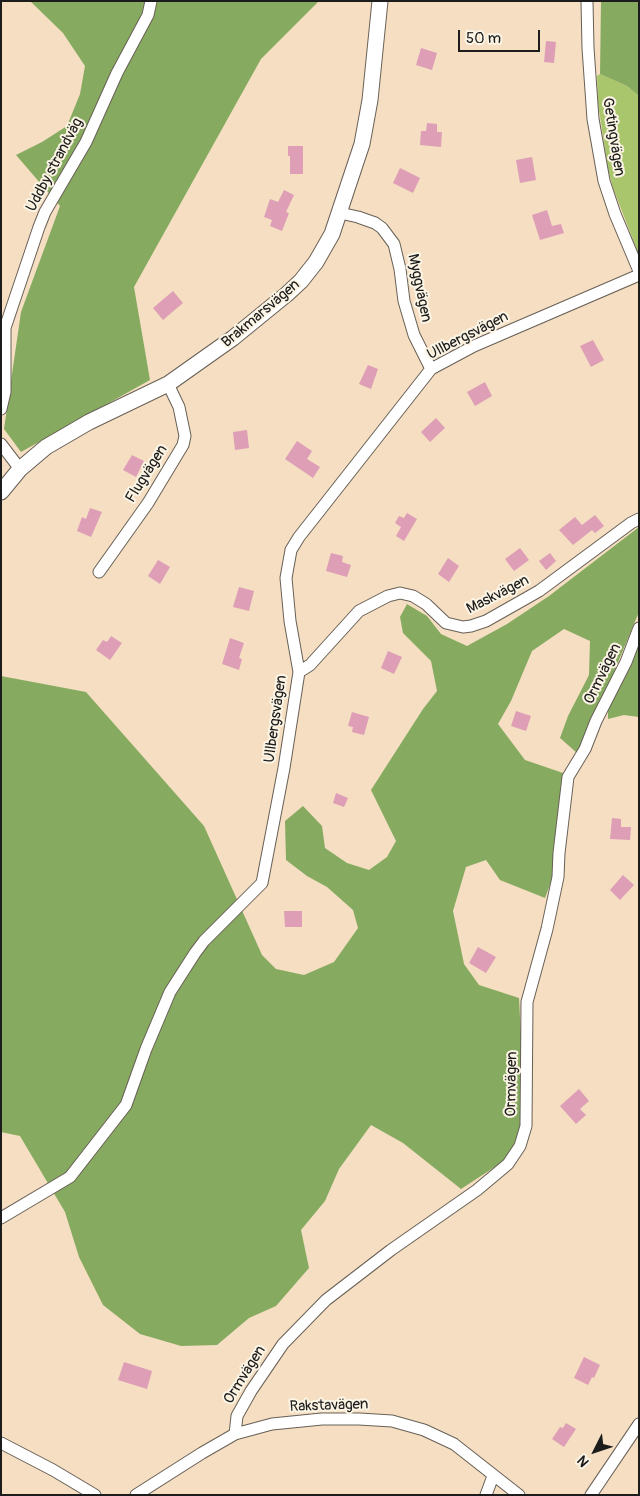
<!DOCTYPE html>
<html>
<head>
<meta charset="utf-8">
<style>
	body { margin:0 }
	#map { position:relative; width:640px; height:1496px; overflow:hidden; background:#f5dec2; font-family:Pangolin,sans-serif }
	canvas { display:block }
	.frame { position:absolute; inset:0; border:2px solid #1c1c1c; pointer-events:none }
	.north { position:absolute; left:570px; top:1426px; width:50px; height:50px; -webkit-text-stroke:4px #fcf5e5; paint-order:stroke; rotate:229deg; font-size:14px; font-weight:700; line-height:20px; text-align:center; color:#1c1c1c }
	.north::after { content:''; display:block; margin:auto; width:18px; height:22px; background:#1c1c1c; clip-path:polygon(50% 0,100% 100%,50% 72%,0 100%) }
	.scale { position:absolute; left:458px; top:30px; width:82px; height:22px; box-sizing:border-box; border:2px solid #1c1c1c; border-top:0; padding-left:6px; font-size:15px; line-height:18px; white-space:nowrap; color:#1c1c1c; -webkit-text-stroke:4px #fcf5e5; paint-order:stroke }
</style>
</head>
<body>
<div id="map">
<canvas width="640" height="1496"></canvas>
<div class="frame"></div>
<div class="north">N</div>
<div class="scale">50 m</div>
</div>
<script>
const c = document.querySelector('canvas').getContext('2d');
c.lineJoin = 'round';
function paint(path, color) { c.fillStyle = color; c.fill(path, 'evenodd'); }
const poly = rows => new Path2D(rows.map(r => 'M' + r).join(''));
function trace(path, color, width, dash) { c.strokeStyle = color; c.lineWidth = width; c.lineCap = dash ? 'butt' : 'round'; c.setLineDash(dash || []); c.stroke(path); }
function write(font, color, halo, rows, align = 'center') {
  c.font = font + ' Pangolin,sans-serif'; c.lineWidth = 4; c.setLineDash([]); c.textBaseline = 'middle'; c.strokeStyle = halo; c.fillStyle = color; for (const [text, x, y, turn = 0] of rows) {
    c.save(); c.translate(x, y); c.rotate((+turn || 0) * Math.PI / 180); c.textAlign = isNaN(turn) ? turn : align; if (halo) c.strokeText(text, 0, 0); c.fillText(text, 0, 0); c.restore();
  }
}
const green = poly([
	[600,74,627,86,639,96,639,255,613,188,608,169,598,103,597,76]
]);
const forest = poly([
	[30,1,319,1,261,59,134,287,150,380,21,452,4,429,21,312,60,206,16,155,42,142,67,126,80,94,85,66,63,33],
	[601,1,639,1,639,96,627,86,600,74],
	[639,527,639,612,587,736,577,753,560,738,568,716,589,675,590,641,564,629,532,651,511,701,498,724,525,760,563,773,555,871,545,898,500,880,486,860,466,867,453,911,464,964,479,985,519,998,522,1056,521,1132,507,1159,461,1189,403,1143,371,1125,339,1169,325,1201,301,1230,309,1268,276,1306,249,1318,217,1345,181,1346,140,1334,103,1305,79,1257,65,1212,20,1136,1,1132,1,676,86,692,204,826,262,955,276,969,304,975,334,962,358,928,353,910,327,887,307,876,286,860,285,821,303,806,322,826,325,848,347,863,369,870,387,857,396,841,371,790,423,709,437,691,431,661,403,633,400,617,407,604,427,616,441,634,467,646,507,624,549,596],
	[639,635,639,717,624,715,608,719,608,710]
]);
const building = poly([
	[546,41,556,42,554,63,544,62],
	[421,48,437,53,432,70,416,65],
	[427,123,437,124,437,132,442,132,441,147,420,145,421,131,426,131],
	[288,146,303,146,303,174,290,174,290,156,288,156],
	[532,157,536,180,520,183,516,160],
	[400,168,420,178,413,193,393,183],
	[284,190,294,195,286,212,289,213,282,231,270,226,272,220,264,217,270,199,278,202],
	[547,210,552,226,561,224,564,233,540,240,532,215],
	[173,291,183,303,163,320,153,308],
	[593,340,604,360,591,367,580,346],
	[368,365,378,369,371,389,359,384],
	[485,382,492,396,475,406,467,392],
	[436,418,445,428,430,442,421,432],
	[247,430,249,448,235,450,233,432],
	[297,441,312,451,307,459,320,467,313,478,285,459],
	[132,455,144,461,136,477,123,470],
	[90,508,102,512,91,537,77,531,82,517,86,519],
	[407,513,417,519,404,541,396,536,401,527,395,523,399,516,404,518],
	[595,515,604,526,595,533,592,530,573,545,559,530,575,517,582,525],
	[520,548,529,560,514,571,505,559],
	[331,553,343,556,342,562,351,565,347,577,326,571],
	[550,553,556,561,546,570,539,561],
	[448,558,459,566,449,582,438,574],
	[158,560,170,567,160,584,148,576],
	[239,587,254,591,249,611,233,607],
	[111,636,122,643,110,660,96,650,103,640,107,642],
	[230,638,244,643,239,658,242,659,239,670,222,664],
	[388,651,402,657,394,674,381,668],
	[516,711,531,716,526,731,511,726],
	[352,712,369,717,364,735,352,732,353,727,348,726],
	[336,793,348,798,344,807,333,803],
	[612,818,621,819,621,827,631,827,630,840,610,839],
	[623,875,634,885,620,900,610,890],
	[284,911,302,911,302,927,285,927],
	[478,947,496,957,486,973,469,963],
	[579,1089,589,1101,580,1109,586,1115,576,1124,560,1106],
	[584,1357,600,1365,594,1378,592,1377,588,1385,574,1378],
	[124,1362,152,1371,147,1389,118,1380],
	[566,1423,576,1429,564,1447,552,1439,560,1427,563,1428]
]);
const minor = poly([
	[587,1,588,48,593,119,604,181,615,214,639,271],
	[340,213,358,217,375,223,382,228,394,244,400,269,404,301,414,335,431,369],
	[1,409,5,392,5,328,39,227,45,212,86,142,117,73,148,15,151,1],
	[1,444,20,469],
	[99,572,148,503,183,445,185,436,179,407,168,384],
	[299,672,310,665,359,611,388,596,400,593,413,596,426,604,446,623,463,627,471,626,486,621,539,591,631,523,639,519],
	[1,1218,70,1177,126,1105,146,1049,170,992,195,953,204,941,262,883,284,768,299,672,290,621,286,578,291,550,299,537,431,369,474,346,639,275],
	[235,1434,237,1416,251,1391,283,1344,326,1300,391,1250,477,1190,508,1164,520,1146,526,1126,527,1002,547,929,558,877,559,853,568,777,585,749,596,721,626,662,639,628],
	[1,1443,53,1470,95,1495],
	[136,1495,202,1453,235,1434,272,1424,322,1419,359,1419,392,1421,424,1430,454,1444,519,1495],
	[486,1495,493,1476],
	[591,1495,639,1424]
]);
const tertiary = poly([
	[1,492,20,469,46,447,89,422,168,384,233,338,287,294,301,281,316,262,332,234,362,144,370,100,380,1]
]);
const streetNames = [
	["Getingvägen",613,137,81],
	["Uddby strandväg",55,165,-62],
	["Myggvägen",419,288,78],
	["Brakmarsvägen",261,314,-40],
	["Ullbergsvägen",468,336,-27],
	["Flugvägen",147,474,-58],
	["Maskvägen",498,595,-27],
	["Ormvägen",603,674,-64],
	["Ullbergsvägen",276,719,-82],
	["Ormvägen",512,1084,-89],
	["Ormvägen",245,1375,-58],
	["Rakstavägen",329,1406,-2]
];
paint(green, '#a9c66c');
paint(forest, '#86ab60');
paint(building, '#dd9eb6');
trace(minor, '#686056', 13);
trace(tertiary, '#686056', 17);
trace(minor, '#fff', 11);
trace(tertiary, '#fff', 15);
write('15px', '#1c1c1c', '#fcf5e5', streetNames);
</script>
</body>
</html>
